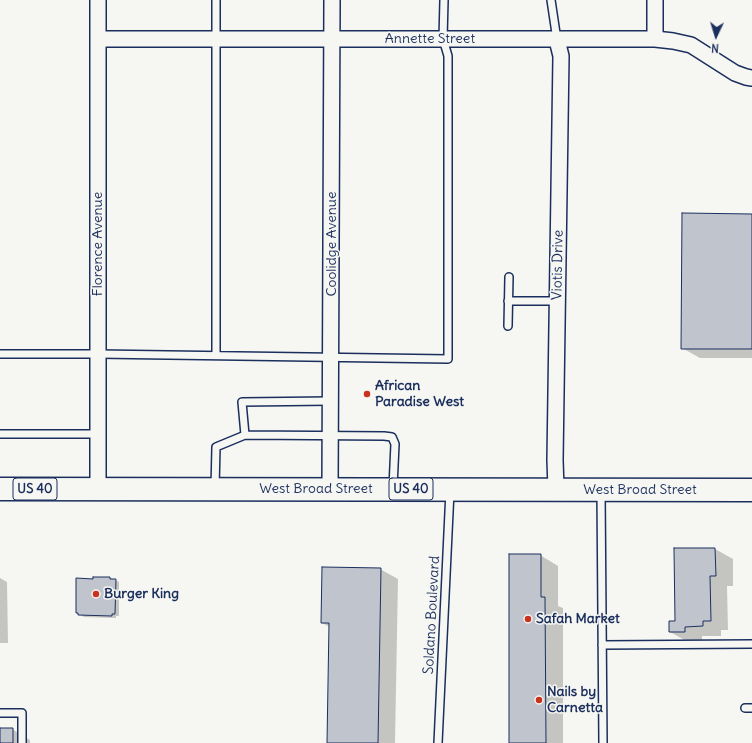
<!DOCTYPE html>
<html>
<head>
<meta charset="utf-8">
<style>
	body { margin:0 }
	#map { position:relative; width:752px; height:743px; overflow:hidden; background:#f6f6f2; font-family:Delius,sans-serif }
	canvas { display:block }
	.north { position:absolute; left:696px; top:16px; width:40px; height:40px; -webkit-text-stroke:3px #f6f6f2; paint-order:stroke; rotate:184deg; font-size:11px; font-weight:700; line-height:16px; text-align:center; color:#1b2f5e }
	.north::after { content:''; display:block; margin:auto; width:14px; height:18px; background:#1b2f5e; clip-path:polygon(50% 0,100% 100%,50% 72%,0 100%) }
</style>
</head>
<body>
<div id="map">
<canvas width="752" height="743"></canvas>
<div class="north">N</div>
</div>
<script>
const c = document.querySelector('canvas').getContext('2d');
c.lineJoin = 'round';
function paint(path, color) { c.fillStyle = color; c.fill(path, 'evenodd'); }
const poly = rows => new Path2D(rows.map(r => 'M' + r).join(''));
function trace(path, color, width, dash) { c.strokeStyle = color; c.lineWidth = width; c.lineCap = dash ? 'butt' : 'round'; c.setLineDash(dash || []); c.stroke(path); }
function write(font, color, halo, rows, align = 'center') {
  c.font = font + ' Delius,sans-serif'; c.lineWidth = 3; c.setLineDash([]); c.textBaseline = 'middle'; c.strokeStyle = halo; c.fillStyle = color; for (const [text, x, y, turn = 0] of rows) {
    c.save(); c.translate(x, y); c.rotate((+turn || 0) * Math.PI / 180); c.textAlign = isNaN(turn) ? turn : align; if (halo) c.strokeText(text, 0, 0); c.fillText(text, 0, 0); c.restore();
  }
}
const shadow = poly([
	[752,215,752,358,700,358,682,348],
	[715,549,733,559,733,586,727,586,728,630,721,630,721,636,702,636,702,642,688,642,670,632],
	[540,555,558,566,558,606,563,608,563,743,510,743],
	[380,569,398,579,395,743,328,743,330,627,322,623],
	[0,578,7,582,8,643,0,643],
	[110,578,119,582,119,616,116,616,116,618,84,617,77,613,77,579],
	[0,729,12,729,30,740,30,743,0,743]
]);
const building = poly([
	[682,213,752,214,752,349,681,349,682,213],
	[674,548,715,548,716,576,710,576,711,621,703,621,703,626,685,627,685,632,669,632,669,621,675,621,674,548],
	[509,554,541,554,541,597,545,597,546,743,509,743,509,554],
	[322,567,381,568,378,743,327,743,329,623,321,623,322,567],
	[93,577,110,577,110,579,116,579,115,614,112,614,112,616,78,615,78,613,76,613,76,578,93,579,93,577],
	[0,728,13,728,13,743,0,743,0,728]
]);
const lane = poly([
	[551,0,557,40],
	[508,301,557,301],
	[508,326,509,277],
	[0,354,98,354,448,359,448,56,443,39,444,0],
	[216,355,216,0],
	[331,401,242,402,245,435,384,436,392,437,395,444,393,487],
	[0,434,98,434],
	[215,488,216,447,245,435],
	[601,491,603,743],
	[602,645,752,644],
	[745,708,752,708],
	[0,713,22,713,22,743],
	[438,743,450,491]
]);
const street = poly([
	[98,39,655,39,673,41,691,45,735,73,746,77,752,78],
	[655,39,655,0],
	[98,489,98,0],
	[330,489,332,0],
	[556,489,555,460,561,56,557,40]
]);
const primary = poly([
	[0,489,752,490]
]);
const markers = [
	[367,394,4,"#c8321e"],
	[96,594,4,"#c8321e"],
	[528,619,4,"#c8321e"],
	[539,700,4,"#c8321e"]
];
const shields = [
	[35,489,44],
	[411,489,44]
];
const shieldNames = [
	["US 40",35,489],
	["US 40",411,489]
];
const streetNames = [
	["Annette Street",430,39],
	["Florence Avenue",98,244,-90],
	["Coolidge Avenue",332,244,-90],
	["Viotis Drive",558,265,-89],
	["West Broad Street",316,489],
	["West Broad Street",640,490],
	["Soldano Boulevard",432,615,-87]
];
const poiNames = [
	["African",375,386],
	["Paradise West",375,402],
	["Burger King",104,594],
	["Safah Market",536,619],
	["Nails by",547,692],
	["Carnetta",547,708]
];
paint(shadow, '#0003');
paint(building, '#c0c4cd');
trace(building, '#1b2f5e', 1);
trace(lane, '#1b2f5e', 10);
trace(street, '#1b2f5e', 18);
trace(primary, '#1b2f5e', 25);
trace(lane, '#f6f6f2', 7);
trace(street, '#f6f6f2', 15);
trace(primary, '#f6f6f2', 22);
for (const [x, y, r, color] of markers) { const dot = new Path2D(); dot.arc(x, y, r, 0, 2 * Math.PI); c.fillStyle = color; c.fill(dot); trace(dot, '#f6f6f2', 1.5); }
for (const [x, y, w] of shields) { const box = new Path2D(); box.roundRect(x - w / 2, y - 11, w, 22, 3); c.fillStyle = '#f6f6f2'; c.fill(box); trace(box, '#1b2f5e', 1); }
write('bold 13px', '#1b2f5e', null, shieldNames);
write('14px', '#1b2f5e', '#f6f6f2', streetNames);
write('bold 14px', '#1b2f5e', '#f6f6f2', poiNames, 'left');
</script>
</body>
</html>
